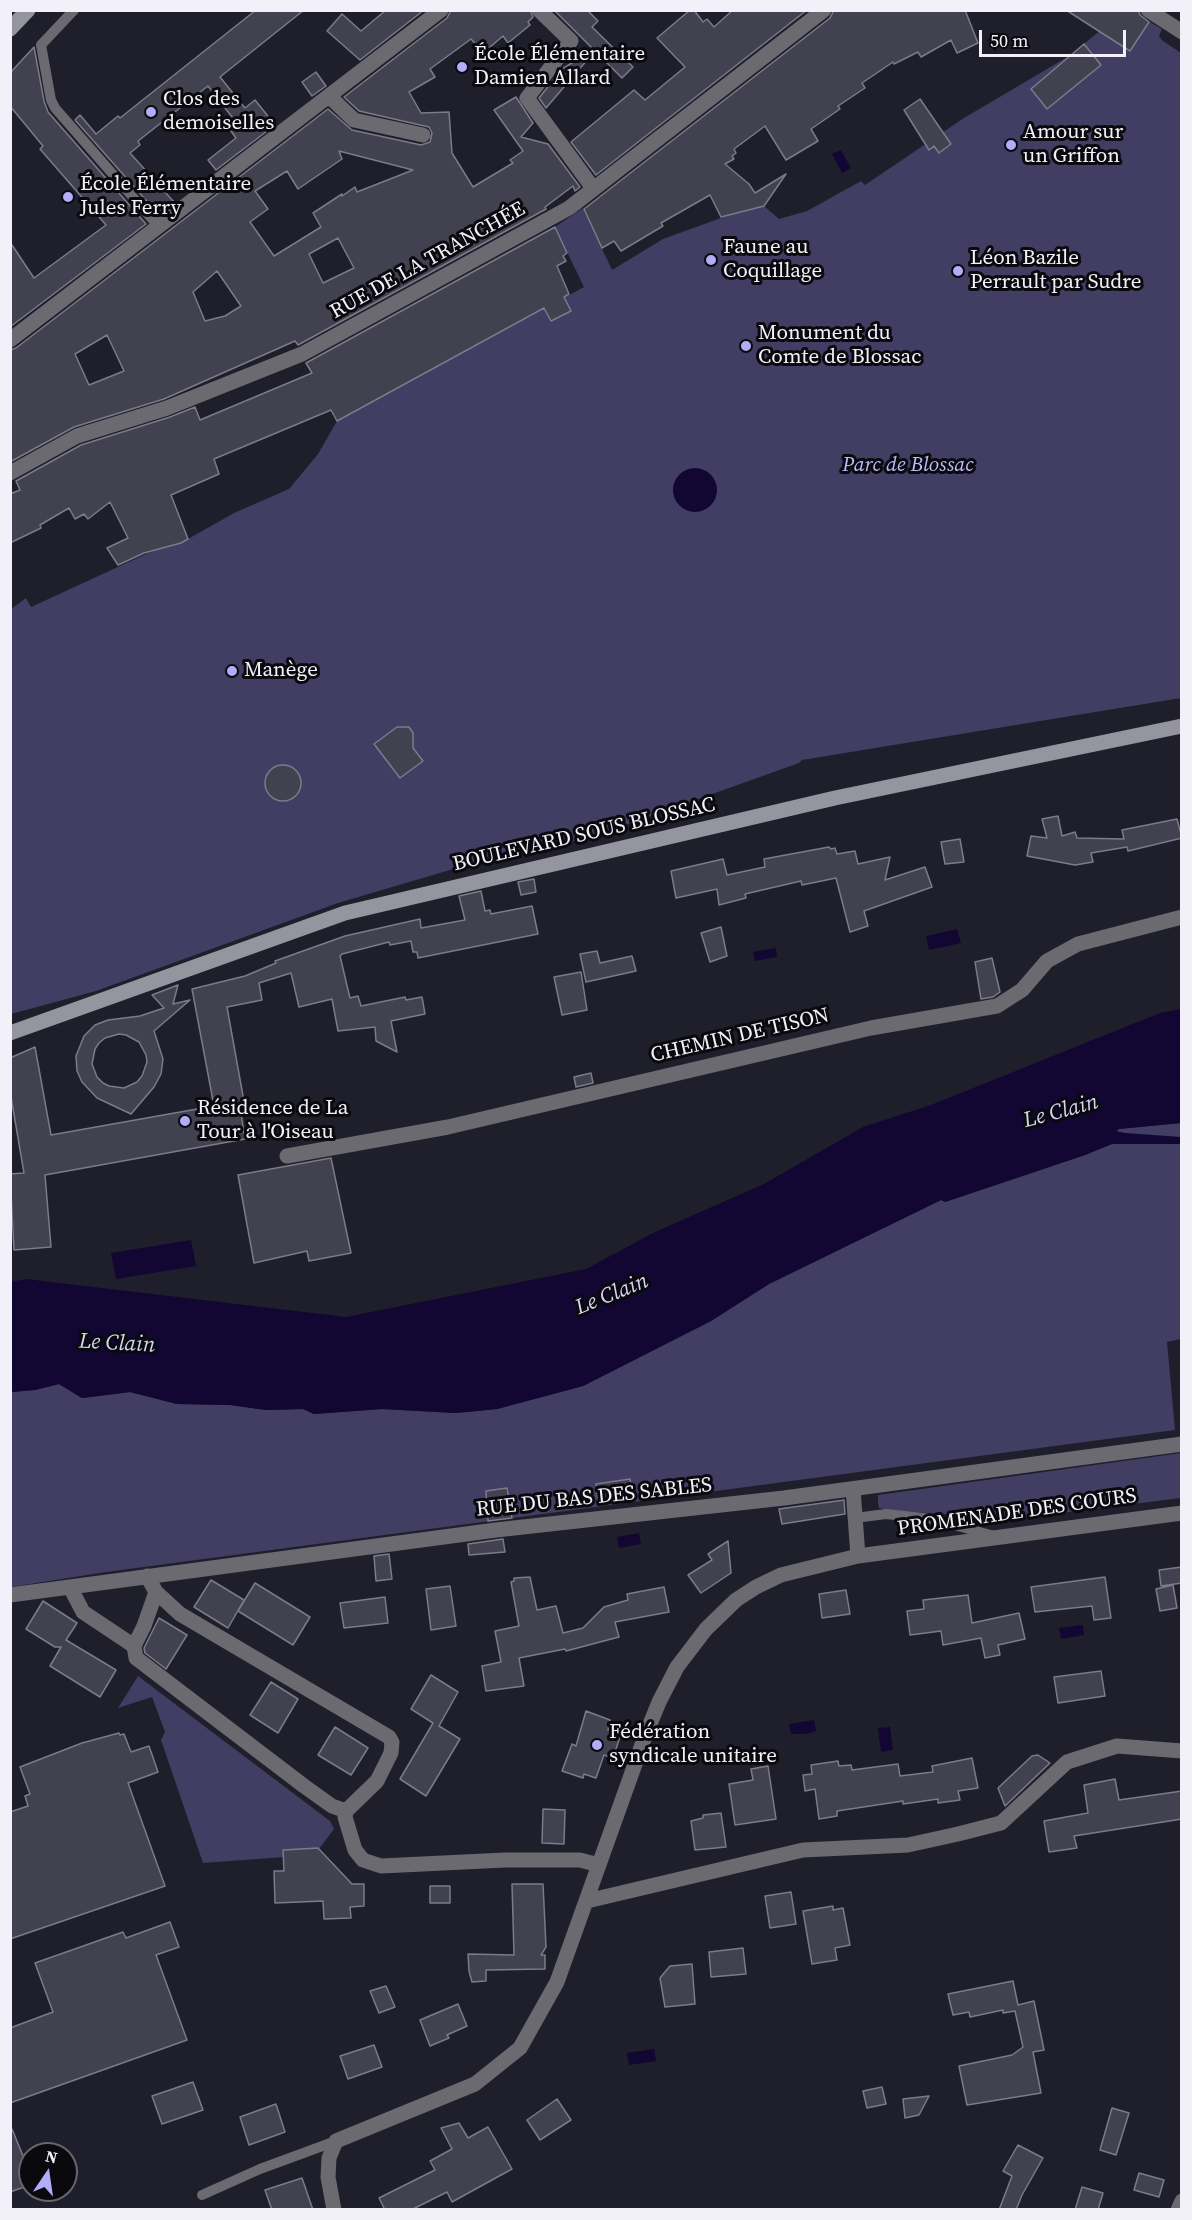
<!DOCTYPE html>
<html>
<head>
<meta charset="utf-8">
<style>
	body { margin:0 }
	#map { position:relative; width:1192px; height:2220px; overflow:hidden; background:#1f1e2b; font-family:"Source Serif 4",serif }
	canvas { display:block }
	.frame { position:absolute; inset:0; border:12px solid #f2f1fa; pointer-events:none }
	.north { position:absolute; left:18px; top:2142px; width:60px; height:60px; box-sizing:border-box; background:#09090e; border:2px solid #66666c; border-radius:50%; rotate:13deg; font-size:16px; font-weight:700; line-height:24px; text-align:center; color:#f2f1fa }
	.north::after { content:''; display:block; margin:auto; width:21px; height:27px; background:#b3acf9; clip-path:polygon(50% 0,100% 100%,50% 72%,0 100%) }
	.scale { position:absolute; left:979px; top:30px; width:147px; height:27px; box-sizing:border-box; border:3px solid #f2f1fa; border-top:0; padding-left:8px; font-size:18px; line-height:21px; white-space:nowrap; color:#f2f1fa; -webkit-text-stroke:4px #09090e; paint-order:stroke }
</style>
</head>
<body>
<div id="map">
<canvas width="1192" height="2220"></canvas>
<div class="frame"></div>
<div class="north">N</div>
<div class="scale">50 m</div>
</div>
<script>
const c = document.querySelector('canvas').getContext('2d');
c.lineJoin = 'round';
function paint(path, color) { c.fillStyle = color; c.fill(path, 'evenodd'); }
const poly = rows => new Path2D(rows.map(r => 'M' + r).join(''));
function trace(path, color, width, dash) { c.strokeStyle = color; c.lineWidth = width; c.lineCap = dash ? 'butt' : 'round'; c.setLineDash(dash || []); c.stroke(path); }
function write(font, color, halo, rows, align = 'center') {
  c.font = font + ' "Source Serif 4",serif'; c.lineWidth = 6; c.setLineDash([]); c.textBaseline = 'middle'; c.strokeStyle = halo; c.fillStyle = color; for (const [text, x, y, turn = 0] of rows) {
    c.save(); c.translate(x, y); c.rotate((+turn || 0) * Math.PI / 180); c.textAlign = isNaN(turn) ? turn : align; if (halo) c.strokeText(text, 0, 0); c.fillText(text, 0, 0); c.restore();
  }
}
const green = poly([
	[1124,11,1131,11,1162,29,1159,36,1163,41,1181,53,1181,698,802,760,799,763,595,836,450,870,338,903,96,991,11,1014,11,609,26,598,31,607,146,554,188,539,234,513,289,489,318,454,337,421,584,287,555,227,583,208,612,270,663,239,743,210,764,206,779,219,807,211,861,181,865,185,964,118,1069,56],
	[1181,1123,1181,1339,1167,1342,1175,1430,106,1572,11,1587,11,1392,35,1390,59,1384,82,1398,130,1392,177,1404,230,1405,266,1410,303,1409,314,1414,382,1409,456,1413,497,1409,583,1386,711,1321,769,1284,941,1200,945,1202,1085,1155,1112,1144,1118,1129],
	[1181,1453,1181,1498,1013,1519,887,1510,879,1508,878,1502,878,1495],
	[138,1676,330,1821,334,1829,316,1853,298,1856,203,1863,161,1740,165,1732,152,1697,118,1708]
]);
const water = poly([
	[841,150,851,168,842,173,832,154],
	'673 490a22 22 0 1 1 44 0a22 22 0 1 1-44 0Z',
	[957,929,961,943,929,950,926,936],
	[776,948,777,957,755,961,753,952],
	[1181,1009,1181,1123,1119,1129,1116,1131,1125,1133,1181,1137,1181,1144,1112,1144,1085,1155,945,1202,941,1200,769,1284,711,1321,583,1386,497,1409,456,1413,382,1409,314,1414,303,1409,266,1410,230,1405,177,1404,130,1392,82,1398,59,1384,35,1390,11,1392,11,1282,26,1279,346,1317,586,1269,655,1232,764,1184,863,1127,931,1105,1160,1013],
	[191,1240,196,1266,116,1279,111,1253],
	[639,1533,641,1544,619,1548,617,1537],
	[1083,1625,1084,1635,1061,1639,1059,1628],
	[814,1720,816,1731,806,1734,791,1734,789,1724],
	[890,1727,893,1750,881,1752,878,1728],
	[654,2049,656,2061,629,2065,627,2053]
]);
const building = poly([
	[256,10,304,10,220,77,245,108,255,100,275,125,216,170,208,160,236,138,225,123,232,117,208,86,138,141,140,145,130,153,174,202,158,214,75,120,80,115,96,134,118,116,120,118,256,10],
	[386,10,424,10,360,60,327,31,342,14,361,31,386,10],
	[451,10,530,10,533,17,528,22,530,25,508,43,503,36,483,53,471,39,430,69,435,77,409,92,421,113,449,112,452,153,473,187,513,163,510,160,523,151,494,110,516,97,533,123,521,137,548,144,580,187,575,191,573,186,545,207,546,209,298,345,295,341,164,399,74,427,10,462,10,350,16,348,328,109,352,130,421,145,430,142,432,133,429,127,359,111,344,97,447,18,451,10],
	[339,151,413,170,357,192,355,187,342,196,342,194,313,213,321,227,274,256,250,222,268,209,255,191,287,171,298,189,342,159,339,151],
	[338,238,354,268,323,283,309,254,338,238],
	[217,271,241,306,225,316,205,321,193,292,217,271],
	[107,335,124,371,89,385,75,354,107,335],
	[554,10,587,10,598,21,592,27,633,67,622,78,554,10],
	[690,10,694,10,703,22,707,19,714,27,733,10,807,10,596,175,571,142,634,90,645,100,685,67,657,38,690,10],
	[834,10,965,10,978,43,957,53,951,40,921,57,918,52,894,64,893,62,862,83,865,88,838,106,840,109,811,129,818,141,786,160,765,126,734,149,736,153,732,156,734,159,725,164,749,184,755,193,786,174,764,206,721,217,710,195,661,223,663,226,621,251,614,241,602,248,584,209,830,18,834,10],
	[1066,10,1138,10,1140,15,1149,22,1130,51,1066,10],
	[1084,44,1101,65,1047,109,1031,89,1084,44],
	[34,47,44,101,48,112,146,224,10,327,10,242,34,278,106,225,40,149,43,146,10,106,10,73,34,47],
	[593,50,594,52,546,108,539,98,562,69,593,50],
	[316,72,326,86,312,96,302,82,316,72],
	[920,99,951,144,939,153,934,146,929,150,904,110,920,99],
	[555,227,567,253,563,256,566,261,557,266,569,294,564,297,571,311,551,321,544,308,337,421,331,410,214,459,219,474,171,495,188,539,181,543,144,553,118,565,107,548,128,538,110,502,88,519,84,514,75,519,69,508,40,525,41,528,10,543,10,494,20,490,16,481,81,445,170,417,195,407,200,420,312,373,306,363,555,227],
	[397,727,409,727,413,733,413,748,423,761,400,778,374,744,397,727],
	'265 783a18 18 0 1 1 36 0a18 18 0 1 1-36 0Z',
	[1058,816,1062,836,1075,832,1077,838,1124,839,1122,830,1177,819,1182,838,1128,851,1127,847,1091,853,1093,862,1075,865,1027,856,1031,836,1047,838,1042,819,1058,816],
	[960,839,964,862,945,864,941,842,960,839],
	[829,847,831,849,835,848,837,854,855,851,858,864,890,857,885,880,925,867,932,887,864,911,868,926,850,932,836,878,802,885,801,881,745,894,746,898,719,905,717,889,676,898,671,871,723,859,727,875,765,867,764,859,829,847],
	[534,879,536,892,521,895,518,882,534,879],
	[481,891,485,911,490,910,491,914,532,906,538,934,418,958,417,952,413,952,411,941,390,945,389,942,342,954,340,956,350,998,358,996,361,1006,405,997,406,1000,422,997,425,1014,391,1021,397,1052,376,1041,375,1027,338,1031,332,999,299,1007,291,973,259,983,262,1000,227,1007,245,1107,240,1107,245,1139,45,1175,51,1247,14,1250,10,1174,24,1173,10,1091,10,1058,35,1047,51,1135,214,1106,192,989,245,976,276,963,275,961,345,936,420,919,421,928,465,920,459,896,481,891],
	[721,927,727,956,710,962,701,933,721,927],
	[597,951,600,963,632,956,636,971,586,982,580,954,597,951],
	[992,958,1000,992,993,997,981,999,975,962,992,958],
	[581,972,587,1010,562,1015,554,977,581,972],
	[178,985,173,1004,190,1000,154,1031,163,1059,161,1074,154,1087,131,1114,97,1098,82,1082,77,1071,76,1056,84,1036,95,1025,108,1020,140,1016,164,1008,152,995,178,985],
	[119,1034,126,1035,139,1042,146,1055,147,1062,142,1076,137,1082,124,1088,109,1086,103,1083,97,1077,92,1064,95,1049,99,1043,105,1038,119,1034],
	[591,1073,593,1083,576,1087,574,1077,591,1073],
	[331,1158,351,1253,309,1261,307,1251,254,1263,238,1175,331,1158],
	[630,1479,633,1498,598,1502,596,1484,630,1479],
	[507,1488,512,1518,488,1521,486,1491,507,1488],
	[844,1500,845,1514,782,1524,779,1509,844,1500],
	[503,1539,505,1552,469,1555,468,1544,503,1539],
	[728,1541,731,1573,701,1593,688,1575,712,1560,708,1554,728,1541],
	[389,1554,392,1579,376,1581,374,1556,389,1554],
	[1182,1567,1182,1583,1161,1586,1159,1570,1182,1567],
	[530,1577,537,1610,556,1606,563,1633,583,1628,604,1607,628,1600,627,1594,664,1587,669,1612,615,1622,619,1637,566,1651,565,1649,519,1658,524,1686,486,1691,482,1666,501,1662,495,1631,519,1626,511,1582,514,1581,514,1578,530,1577],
	[1105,1577,1111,1618,1094,1620,1092,1606,1035,1612,1031,1587,1105,1577],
	[211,1580,244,1600,228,1628,194,1607,211,1580],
	[255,1583,310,1617,293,1645,238,1611,255,1583],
	[1173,1585,1177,1608,1160,1611,1156,1589,1173,1585],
	[450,1586,456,1626,431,1630,426,1589,450,1586],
	[846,1590,850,1614,822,1618,819,1594,846,1590],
	[968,1595,972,1623,1019,1613,1025,1639,998,1645,1000,1655,985,1658,981,1638,943,1645,941,1631,910,1635,907,1611,924,1609,923,1600,968,1595],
	[385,1597,388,1623,344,1628,340,1603,385,1597],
	[43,1601,77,1623,66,1640,116,1670,100,1697,50,1666,61,1647,55,1647,26,1629,43,1601],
	[159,1618,187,1635,166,1669,145,1653,144,1648,159,1618],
	[1101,1671,1105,1696,1058,1703,1054,1677,1101,1671],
	[431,1675,458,1692,439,1726,460,1739,426,1796,400,1779,433,1723,411,1709,431,1675],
	[271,1682,298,1699,278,1733,250,1715,271,1682],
	[586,1711,610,1720,608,1730,621,1734,613,1758,604,1755,596,1778,584,1774,583,1778,562,1771,572,1744,576,1746,586,1711],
	[335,1727,368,1748,351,1775,318,1755,335,1727],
	[119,1733,120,1735,124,1734,131,1752,149,1746,158,1772,128,1783,165,1886,10,1939,10,1812,28,1806,25,1796,30,1794,20,1767,82,1743,119,1733],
	[1038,1755,1050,1763,1005,1806,998,1788,1032,1756,1038,1755],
	[972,1758,978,1788,958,1791,960,1800,938,1803,938,1799,903,1804,903,1801,837,1811,837,1816,819,1819,815,1789,805,1791,803,1775,812,1774,811,1765,838,1761,839,1766,851,1765,852,1770,898,1764,900,1776,933,1772,932,1766,972,1758],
	[768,1766,776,1819,735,1825,729,1784,753,1780,751,1769,768,1766],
	[1115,1779,1119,1800,1182,1791,1182,1819,1074,1836,1077,1848,1049,1852,1044,1821,1088,1813,1084,1785,1115,1779],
	[543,1809,565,1810,564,1844,542,1843,543,1809],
	[721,1813,726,1847,695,1850,691,1821,703,1818,703,1815,721,1813],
	[318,1848,352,1884,364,1884,364,1906,350,1907,351,1918,324,1919,323,1901,275,1903,274,1871,284,1871,283,1850,318,1848],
	[512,1884,543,1884,546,1947,541,1955,545,1955,545,1969,486,1970,486,1981,472,1982,469,1971,468,1954,514,1955,512,1884],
	[430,1886,450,1886,450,1903,430,1903,430,1886],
	[791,1892,796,1924,770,1928,765,1896,791,1892],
	[833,1906,833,1910,843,1908,850,1945,835,1948,837,1960,812,1964,803,1911,833,1906],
	[170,1922,179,1947,156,1955,187,2040,10,2103,10,2028,53,2012,35,1963,123,1932,126,1938,170,1922],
	[743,1948,746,1974,711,1977,709,1952,743,1948],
	[692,1964,695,2004,665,2007,660,1978,670,1966,692,1964],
	[1013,1981,1018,2005,1034,2001,1044,2050,1033,2052,1041,2093,967,2105,959,2066,1012,2055,1023,2047,1015,2011,1003,2013,1003,2010,970,2017,969,2012,953,2015,948,1994,1013,1981],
	[386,1986,395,2007,379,2013,370,1991,386,1986],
	[458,2004,467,2026,447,2035,449,2038,430,2046,420,2020,458,2004],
	[374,2045,382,2067,348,2079,340,2056,374,2045],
	[193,2082,203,2110,162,2124,152,2096,193,2082],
	[882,2087,886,2104,867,2108,863,2091,882,2087],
	[929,2096,919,2115,905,2118,903,2099,929,2096],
	[557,2099,571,2120,540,2140,527,2120,557,2099],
	[276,2104,285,2132,249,2145,240,2117,276,2104],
	[1112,2108,1129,2113,1116,2155,1100,2150,1112,2108],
	[459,2123,468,2138,488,2127,512,2169,452,2202,447,2192,411,2210,385,2210,379,2198,435,2170,430,2161,452,2149,441,2128,459,2123],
	[10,2129,12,2129,30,2173,30,2185,10,2192,10,2129],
	[1018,2145,1043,2158,1022,2195,1016,2210,999,2210,1012,2176,1003,2171,1018,2145],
	[1139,2173,1164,2180,1159,2197,1134,2190,1139,2173],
	[302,2178,313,2210,272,2210,265,2190,302,2178],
	[1082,2187,1103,2193,1098,2210,1075,2210,1082,2187]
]);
const lane = poly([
	[74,10,41,45,51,100,55,108,159,227],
	[855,1518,886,1514,933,1519,994,1536],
	[202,2195,260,2169,336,2141]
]);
const street = poly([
	[539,10,571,41,527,98,593,188],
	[1148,10,1182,32],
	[329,96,354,120,423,135],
	[10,340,441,10],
	[10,473,77,436,167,408,302,354,569,208,824,10],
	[287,1156,448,1127,871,1028,997,1006,1022,990,1047,961,1078,944,1182,917],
	[853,1489,858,1556],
	[147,1576,156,1592,180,1614,389,1737,392,1742,391,1753,377,1781,346,1811,345,1817,355,1850,363,1860,381,1866,505,1860,580,1860,599,1865],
	[70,1587,83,1612,134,1646],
	[156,1592,144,1626,134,1646,136,1658,304,1786,332,1806,346,1811],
	[10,1595,496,1530,784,1498,1182,1444],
	[587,1901,803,1850,908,1845,958,1834,1001,1823,1067,1762,1117,1746,1182,1751],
	[334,2210,328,2177,329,2158,336,2141,475,2084,520,2048,557,1982,644,1739,659,1702,677,1667,706,1629,736,1600,756,1587,781,1575,858,1556,1182,1513],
	[1178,2210,1182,2201]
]);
const secondary = poly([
	[10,29,28,10],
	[10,1033,345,913,835,798,1182,726]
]);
const markers = [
	[462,67,6,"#b3acf9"],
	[151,112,6,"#b3acf9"],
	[1011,145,6,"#b3acf9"],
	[68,197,6,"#b3acf9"],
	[711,260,6,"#b3acf9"],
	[958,271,6,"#b3acf9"],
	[746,346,6,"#b3acf9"],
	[232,671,6,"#b3acf9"],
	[185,1121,6,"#b3acf9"],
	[597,1745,6,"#b3acf9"]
];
const poiNames = [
	["École Élémentaire",474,55],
	["Damien Allard",474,79],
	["Clos des",163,100],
	["demoiselles",163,124],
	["Amour sur",1023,133],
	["un Griffon",1023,157],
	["École Élémentaire",80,185],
	["Jules Ferry",80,209],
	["Faune au",723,248],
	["Coquillage",723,272],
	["Léon Bazile",970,259],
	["Perrault par Sudre",970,283],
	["Monument du",758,334],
	["Comte de Blossac",758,358],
	["Manège",244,671],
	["Résidence de La",197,1109],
	["Tour à l'Oiseau",197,1133],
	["Fédération",609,1733],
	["syndicale unitaire",609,1757]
];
const streetNames = [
	["RUE DE LA TRANCHÉE",428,261,-29],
	["BOULEVARD SOUS BLOSSAC",584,835,-13],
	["CHEMIN DE TISON",740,1036,-13],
	["RUE DU BAS DES SABLES",594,1498,-6],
	["PROMENADE DES COURS",1017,1513,-8]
];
const parkNames = [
	["Parc de Blossac",908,466]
];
const waterNames = [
	["Le Clain",1061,1112,-15],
	["Le Clain",612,1295,-22],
	["Le Clain",117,1344,3]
];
paint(green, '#413d63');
paint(water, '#120733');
paint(building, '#41414f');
trace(building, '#7c7b8b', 1.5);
trace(lane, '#6b6a71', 10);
trace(street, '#6b6a71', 15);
trace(secondary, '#9595a0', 15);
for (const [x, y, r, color] of markers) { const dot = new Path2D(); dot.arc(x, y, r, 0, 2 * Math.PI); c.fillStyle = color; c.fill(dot); trace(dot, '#09090e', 2); }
write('21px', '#f2f1fa', '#09090e', poiNames, 'left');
write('21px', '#f2f1fa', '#09090e', streetNames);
write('italic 21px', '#beb9f9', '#09090e', parkNames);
write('italic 22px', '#d5d4f4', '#09090e', waterNames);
</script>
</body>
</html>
